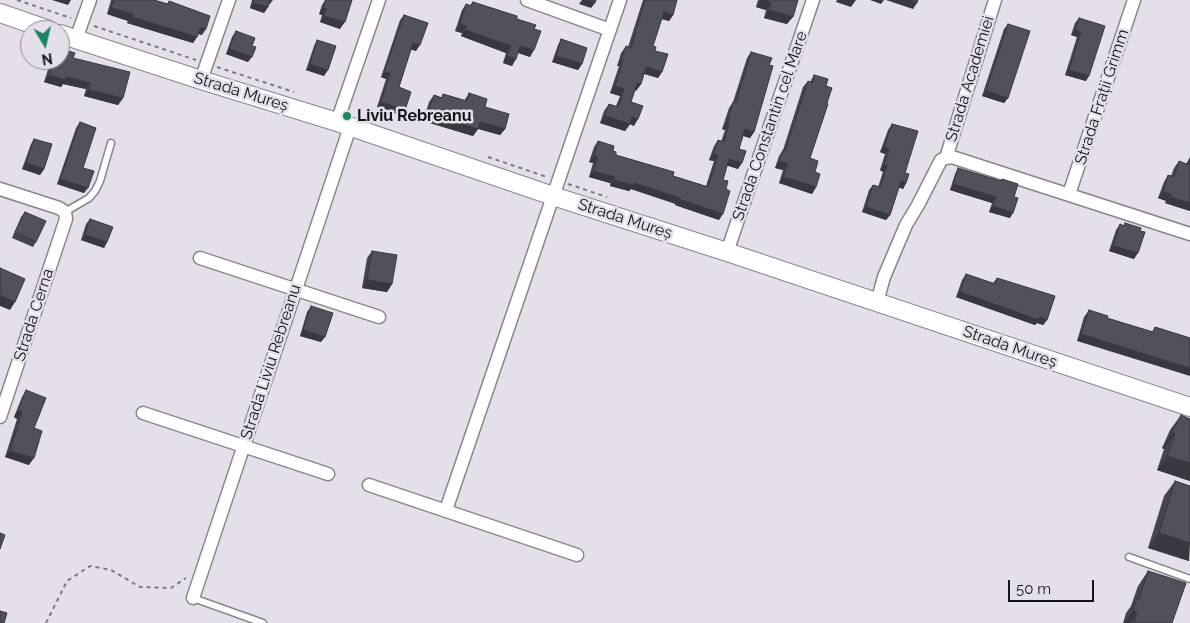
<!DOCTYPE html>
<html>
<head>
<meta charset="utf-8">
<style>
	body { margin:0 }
	#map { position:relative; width:1190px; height:623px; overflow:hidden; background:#e4dfe8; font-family:Raleway,sans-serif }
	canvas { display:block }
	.north { position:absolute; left:20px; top:20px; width:50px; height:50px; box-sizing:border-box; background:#e4dfe8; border:1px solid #918d94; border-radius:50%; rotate:171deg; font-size:14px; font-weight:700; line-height:20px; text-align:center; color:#151317 }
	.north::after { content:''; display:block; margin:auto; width:18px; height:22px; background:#1a8562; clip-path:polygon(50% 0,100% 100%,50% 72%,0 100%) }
	.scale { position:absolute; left:1008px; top:580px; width:86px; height:22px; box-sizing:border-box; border:2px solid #151317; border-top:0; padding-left:6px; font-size:15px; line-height:18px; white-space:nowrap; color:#151317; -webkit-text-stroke:4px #e4dfe8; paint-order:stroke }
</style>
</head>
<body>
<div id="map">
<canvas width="1190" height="623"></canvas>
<div class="north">N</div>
<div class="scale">50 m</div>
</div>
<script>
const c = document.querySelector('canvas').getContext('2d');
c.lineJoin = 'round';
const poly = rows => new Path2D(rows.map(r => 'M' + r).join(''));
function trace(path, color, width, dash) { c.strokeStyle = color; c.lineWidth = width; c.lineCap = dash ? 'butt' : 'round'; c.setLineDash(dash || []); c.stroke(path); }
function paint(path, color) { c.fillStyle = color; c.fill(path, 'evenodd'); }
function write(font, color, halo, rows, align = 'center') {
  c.font = font + ' Raleway,sans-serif'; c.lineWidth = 5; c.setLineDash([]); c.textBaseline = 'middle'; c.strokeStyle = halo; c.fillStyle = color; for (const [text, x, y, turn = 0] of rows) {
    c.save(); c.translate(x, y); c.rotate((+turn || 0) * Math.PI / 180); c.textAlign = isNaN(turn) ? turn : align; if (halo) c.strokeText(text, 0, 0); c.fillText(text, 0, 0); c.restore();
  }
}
const path = poly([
	[17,0,71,18],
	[94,26,196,60],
	[217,67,294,92],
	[488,157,547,177],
	[568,184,607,197],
	[46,623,67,581,90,566,111,570,140,587,171,588,186,578]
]);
const lane = poly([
	[65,212,89,198,95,191,100,181,111,143],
	[1129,557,1190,579],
	[193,598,263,623]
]);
const street = poly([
	[527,0,610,30],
	[76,39,90,0],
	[201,80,229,0],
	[337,122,379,0],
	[946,158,995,0],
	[0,189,59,208,65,212,66,219,0,417],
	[1069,194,1134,0],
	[727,252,813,0],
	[200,258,379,317],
	[877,302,884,277,906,225,918,205,941,160,946,158,952,157,1190,234],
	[143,413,328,474],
	[369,485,577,555],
	[446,510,620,0],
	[193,598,350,127]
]);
const secondary = poly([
	[0,13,49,30],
	[60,34,201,80,337,122,553,196,727,252,1190,407]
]);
const wall = poly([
	[111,0,154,0,167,4,169,1,202,35,198,34,197,37,193,43,127,23,128,21,107,14],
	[252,0,273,0,270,4,269,4,268,7,264,13,250,8],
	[325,0,340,29,320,22,322,15,319,14,322,5],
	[643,0,676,0,673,15,669,21,661,19,653,46,662,72,658,78,644,74,641,84,636,91,635,90,631,102,634,126,630,124,625,131,600,123,604,111,609,104,616,106,620,96,610,93,619,66,617,66,621,53,626,46,628,47],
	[758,0,798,0,787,24,764,18,766,10,756,7],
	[473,2,517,19,534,29,530,57,518,53,512,66,503,63,506,53,461,36,462,33,455,31,462,10,466,4,470,5],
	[404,15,416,51,411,49,399,87,405,110,402,116,377,107,386,79,381,77,400,20],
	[1079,18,1086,81,1065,75,1077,37,1071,35,1075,23],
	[1008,24,1008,98,1004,103,982,96,1004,29],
	[236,31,252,46,248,62,226,54,232,37],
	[561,39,582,64,578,70,552,62,558,45],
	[317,40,324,76,306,70,314,46],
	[751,52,769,65,754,132,750,138,743,136,739,149,738,169,727,165,723,180,726,189,719,220,675,205,676,204,631,189,629,191,610,186,610,183,589,177,593,163,589,162,594,147,598,141,613,151,616,155,673,176,706,186,714,161,709,160,714,146,718,140,721,142,725,130,722,129,729,108,733,102,747,58],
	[73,58,123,98,118,105,84,96,86,89,63,84,61,87,44,82,51,60,60,60],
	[814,75,826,86,827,103,810,158,815,172,816,187,812,194,779,183,783,170,775,168,779,156,783,150,803,87,808,81,810,82],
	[469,93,485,107,505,129,500,135,478,129,473,136,423,121,429,102,434,95,441,98,443,94,464,101],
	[80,122,83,168,84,193,57,184,76,128],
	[892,124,905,173,906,183,903,189,899,187,890,215,886,220,862,212,869,190,873,185,878,187,883,172,880,170,885,154,880,152,888,130],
	[34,139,44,169,40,175,22,169,31,144],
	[1190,157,1190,211,1165,203,1166,201,1158,198,1164,182,1168,175,1171,176,1174,168,1179,161,1186,164],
	[958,168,1000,181,1002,179,1014,197,1010,218,989,212,992,203,950,190,955,174],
	[25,212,36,242,33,247,12,238,21,217],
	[90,219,107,242,104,248,81,240,86,224],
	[1125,223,1140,231,1134,259,1109,251,1116,230,1120,224,1123,226],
	[372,251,392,284,387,292,362,288,367,258],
	[966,274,993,283,997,278,1047,320,1043,325,1037,323,1035,325,956,297,962,280],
	[311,306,321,342,300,336,307,312],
	[1089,310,1107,318,1152,332,1155,327,1190,338,1077,341,1084,317],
	[26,390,34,428,29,465,5,457,17,419,14,417,22,397],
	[1181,415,1190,419,1190,481,1157,470,1164,449,1162,448,1170,430],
	[1175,481,1190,486,1189,561,1148,548,1164,496],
	[1148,571,1172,623,1123,623,1126,613,1131,606,1138,586]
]);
const shadedWall = poly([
	[52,0,71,0,68,5],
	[582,0,586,0,595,3,591,8,579,4],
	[761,0,771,3,766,10,756,7],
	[837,0,856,0,851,7,836,2],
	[870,0,884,0,881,4],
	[886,0,910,0,917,3,913,9],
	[253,3,268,7,264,13,250,8],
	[111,8,133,14,128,21,107,14],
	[323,8,326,9,322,15,319,14],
	[769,10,793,17,787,24,764,18],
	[664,12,673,15,669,21,659,18],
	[324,16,345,22,340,29,320,22],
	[132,17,197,37,193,43,127,23],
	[460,24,466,26,462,33,455,31],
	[201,27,206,29,202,35,196,33],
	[465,30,511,46,506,53,461,36],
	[1075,30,1081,32,1077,37,1071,35],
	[413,43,420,45,416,51,409,49],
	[520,46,534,50,530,57,516,52],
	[229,49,252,57,248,62,226,54],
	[507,56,516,59,512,66,503,63],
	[556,56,582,64,578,70,552,62],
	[622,59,623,60,619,66,617,66],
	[310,64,328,70,324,76,306,70],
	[646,67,662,72,658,78,642,73],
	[1069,70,1089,76,1086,81,1065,75],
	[384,72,390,73,386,79,381,77],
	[49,75,67,77,90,83,86,89,63,84,61,87,44,82],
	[637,83,641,84,636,91,633,89],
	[615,86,624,89,620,96,610,93],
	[89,90,123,98,118,105,84,96],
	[986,91,1008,98,1004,103,982,96],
	[381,102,405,110,402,116,377,107],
	[428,114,478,129,473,136,423,121],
	[605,116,632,117,638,119,634,126,630,124,625,131,600,123],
	[480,122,505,129,500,135,476,128],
	[727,124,729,124,725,130,722,129],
	[745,129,754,132,750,138,741,135],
	[884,147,889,149,885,154,880,152],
	[713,154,718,155,714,161,709,160],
	[594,156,598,157,593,163,589,162],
	[729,159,742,163,738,169,725,165],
	[779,161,788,164,783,170,775,168],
	[26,163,44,169,40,175,22,169],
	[884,165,887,166,883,172,880,170],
	[593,171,615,177,610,183,589,177],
	[783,177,816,187,812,194,779,183],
	[60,179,88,188,84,193,57,184],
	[614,180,634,183,680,198,676,204,631,189,629,191,610,186],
	[901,181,906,183,903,189,897,187],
	[953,184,996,197,992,203,950,190],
	[1163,192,1171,194,1166,201,1158,198],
	[1170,197,1190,203,1190,211,1165,203],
	[679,199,723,214,719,220,675,205],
	[993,206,1013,213,1010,218,989,212],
	[866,207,890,215,886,220,862,212],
	[85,235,107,242,104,248,81,240],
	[1113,246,1138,253,1134,259,1109,251],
	[367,280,392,284,387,292,362,288],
	[960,292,1047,320,1043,325,1037,323,1035,325,956,297],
	[0,295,15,302,10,310,0,306],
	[303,330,325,337,321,342,300,336],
	[1081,334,1190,368,1190,376,1077,341],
	[18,410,22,412,17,419,14,417],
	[1172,433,1175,434,1164,449,1162,448],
	[10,451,34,458,29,465,5,457],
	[1167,456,1190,463,1190,481,1157,470],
	[1159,533,1190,543,1189,561,1148,548],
	[1133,611,1137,612,1130,623,1124,623]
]);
const building = poly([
	[114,0,154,0,168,4,169,1,210,16,206,29,201,27,197,37,132,17,133,14,111,8,114,0],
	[254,0,270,0,268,7,253,3,254,0],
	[326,0,352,0,345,22,324,16,326,9,323,8,326,0],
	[586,0,596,0,595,3,586,0],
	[645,0,677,0,673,15,664,12,653,46,656,47,655,51,668,54,662,72,646,67,641,84,637,83,631,102,643,106,638,119,632,117,630,124,605,116,609,104,618,107,624,89,615,86,623,60,622,59,626,46,631,48,645,0],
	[761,0,798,0,793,17,769,10,771,3,761,0],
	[910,0,918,0,917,3,910,0],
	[473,2,517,16,517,19,536,25,534,29,541,31,534,50,520,46,516,59,507,56,511,46,465,30,466,26,460,24,466,4,471,6,473,2],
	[404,15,428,23,420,45,413,43,399,87,411,92,405,110,381,102,390,73,384,72,404,15],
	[1079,18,1105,26,1089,76,1069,70,1081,32,1075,30,1079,18],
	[1008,24,1030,31,1008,98,986,91,1008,24],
	[236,31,255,38,252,46,256,47,252,57,229,49,236,31],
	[561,39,587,48,582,64,556,56,561,39],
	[317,40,336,46,328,70,310,64,317,40],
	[60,48,75,53,73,58,130,72,123,98,89,90,90,83,67,77,65,80,49,75,54,60,60,60,60,48],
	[751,52,772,58,769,65,773,66,754,132,745,129,739,149,746,151,742,163,729,159,723,180,728,181,726,189,730,191,723,214,679,199,680,198,634,183,633,185,614,180,615,177,593,171,598,157,594,156,598,141,614,146,613,151,616,152,616,155,674,172,673,176,708,187,718,155,713,154,718,140,724,142,729,124,727,124,733,102,736,103,751,52],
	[814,75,828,79,826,86,832,88,827,103,828,104,810,158,818,161,815,172,820,174,816,187,783,177,788,164,779,161,783,150,785,151,808,81,812,83,814,75],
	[469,93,487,99,485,107,509,114,505,129,480,122,478,129,428,114,434,95,442,98,443,94,467,101,469,93],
	[80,122,96,128,83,168,94,171,88,188,60,179,80,122],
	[892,124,918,131,905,173,909,174,906,183,901,181,890,215,866,207,873,185,880,187,887,166,884,165,889,149,884,147,892,124],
	[34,139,52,144,44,169,26,163,34,139],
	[1190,160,1190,203,1170,197,1171,194,1163,192,1168,175,1174,177,1179,161,1189,165,1190,160],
	[958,168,1001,181,1002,179,1018,184,1014,197,1018,198,1013,213,993,206,996,197,953,184,958,168],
	[25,212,46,221,36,242,15,232,25,212],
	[90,219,113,227,107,242,85,235,90,219],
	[1125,223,1141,228,1140,231,1145,232,1138,253,1113,246,1120,224,1124,226,1125,223],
	[372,251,397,255,392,284,367,280,372,251],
	[0,268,25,279,15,302,0,295,0,268],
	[966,274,995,284,997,278,1055,296,1047,320,1040,317,1039,320,960,292,966,274],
	[311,306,333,313,325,337,303,330,311,306],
	[1089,310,1108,316,1107,318,1153,332,1155,327,1190,338,1190,368,1081,334,1089,310],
	[26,390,46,398,34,428,42,431,34,458,10,451,22,412,18,410,26,390],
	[1181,415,1190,419,1190,463,1167,456,1175,434,1172,433,1181,415],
	[1175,481,1190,486,1190,543,1159,533,1175,481],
	[0,533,5,535,0,549,0,533],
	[1148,571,1186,583,1172,623,1134,623,1137,612,1133,611,1137,598,1139,599,1148,571],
	[0,611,7,613,4,623,0,623,0,611]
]);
const markers = [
	[347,116,5,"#1a8562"]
];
const streetNames = [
	["Strada Academiei",970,79,-73],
	["Strada Mureș",241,92,17],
	["Strada Frații Grimm",1102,97,-72],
	["Strada Constantin cel Mare",770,126,-71],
	["Strada Mureș",625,219,18],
	["Strada Cerna",34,315,-72],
	["Strada Mureș",1010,347,19],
	["Strada Liviu Rebreanu",271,362,-72]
];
const poiNames = [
	["Liviu Rebreanu",357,116]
];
trace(lane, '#8a858d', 9);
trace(street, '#8a858d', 15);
trace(secondary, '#8a858d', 20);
trace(path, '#7d7a80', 2, [4, 4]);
trace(lane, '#fff', 6);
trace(street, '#fff', 12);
trace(secondary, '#fff', 18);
paint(wall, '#45464d');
paint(shadedWall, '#38393e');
paint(building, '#505159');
trace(building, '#38393e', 1);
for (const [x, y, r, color] of markers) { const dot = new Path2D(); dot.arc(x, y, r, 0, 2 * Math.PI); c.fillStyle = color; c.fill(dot); trace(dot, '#e4dfe8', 2); }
write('16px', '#151317', '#e4dfe8', streetNames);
write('bold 16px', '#151317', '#e4dfe8', poiNames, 'left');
</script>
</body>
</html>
